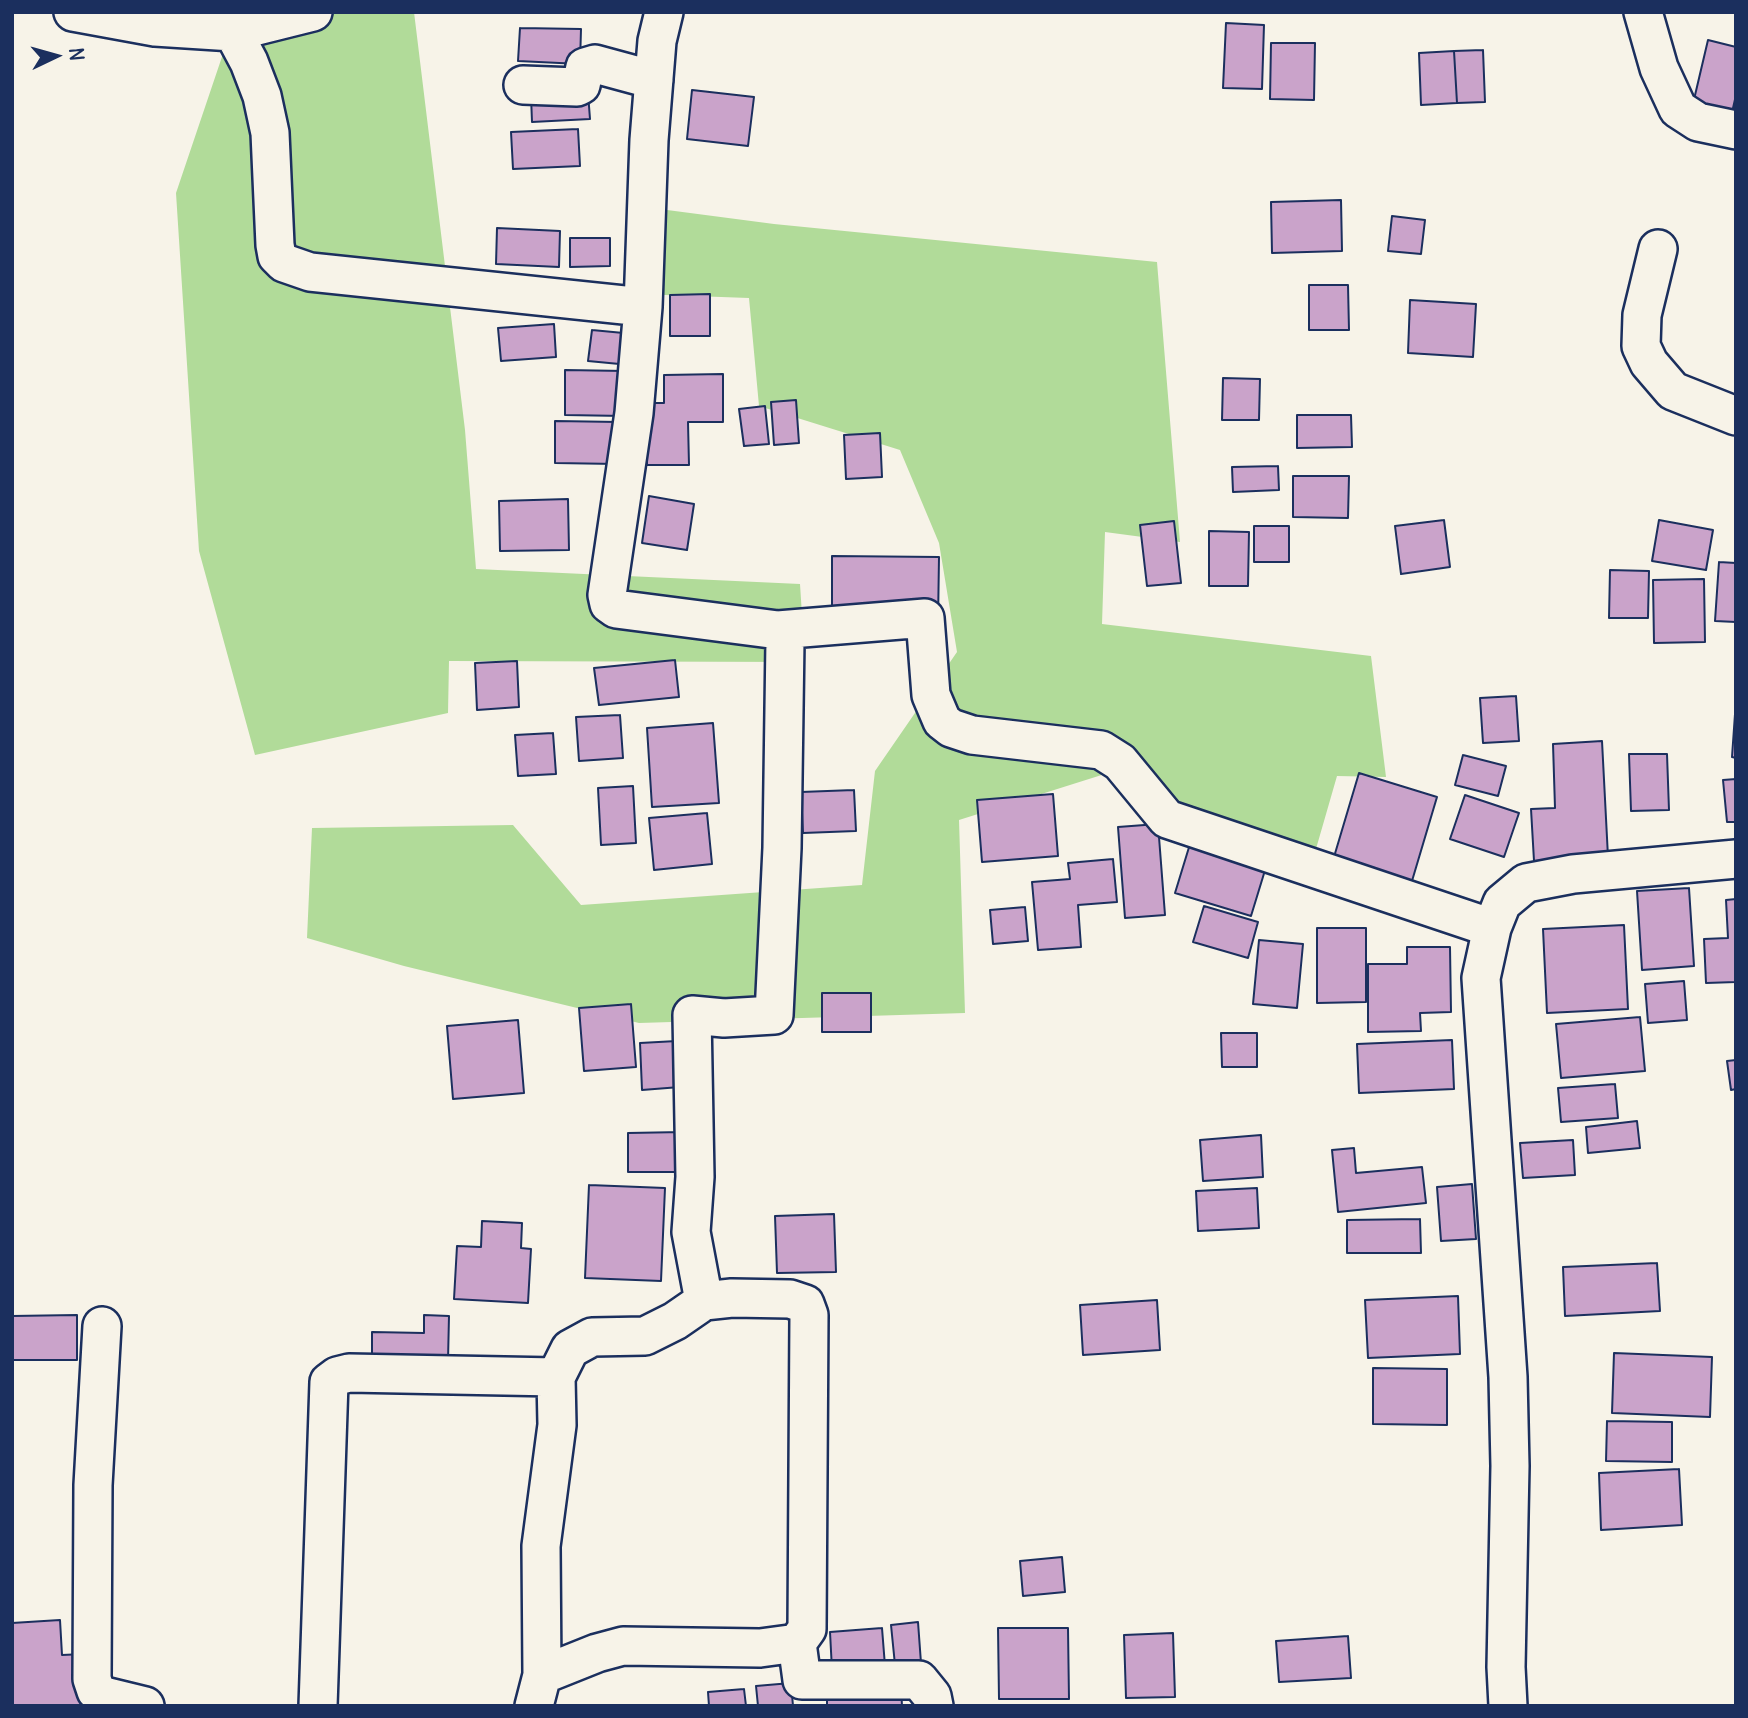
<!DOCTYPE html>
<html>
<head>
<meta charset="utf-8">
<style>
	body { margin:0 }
	#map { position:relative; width:1748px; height:1718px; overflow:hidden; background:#f7f3e8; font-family:Delius,sans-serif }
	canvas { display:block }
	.frame { position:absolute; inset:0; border:14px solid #1b2f5e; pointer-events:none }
	.north { position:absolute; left:21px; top:21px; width:70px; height:70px; -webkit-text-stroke:5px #f7f3e8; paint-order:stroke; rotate:85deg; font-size:19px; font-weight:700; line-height:28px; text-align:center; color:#1b2f5e }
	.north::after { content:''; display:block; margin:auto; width:24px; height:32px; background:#1b2f5e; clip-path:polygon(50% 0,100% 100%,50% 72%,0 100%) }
</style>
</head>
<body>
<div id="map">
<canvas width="1748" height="1718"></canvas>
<div class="frame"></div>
<div class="north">N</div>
</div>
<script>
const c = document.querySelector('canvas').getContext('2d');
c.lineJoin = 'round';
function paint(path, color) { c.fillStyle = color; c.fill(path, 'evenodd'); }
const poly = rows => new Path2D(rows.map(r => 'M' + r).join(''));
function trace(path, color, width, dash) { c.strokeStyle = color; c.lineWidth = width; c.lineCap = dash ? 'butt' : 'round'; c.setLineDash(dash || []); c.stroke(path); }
const green = poly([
	[262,12,414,12,465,430,476,569,800,584,805,662,449,661,448,713,255,755,199,551,176,193,228,39],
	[629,205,774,224,1157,262,1180,542,1105,532,1102,624,1371,656,1386,777,1337,776,1305,887,1127,767,959,820,965,1013,639,1023,404,966,307,938,312,828,513,825,581,905,862,885,875,771,957,652,939,543,900,450,759,406,749,298,638,294]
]);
const building = poly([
	[1226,23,1264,25,1262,89,1223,88,1226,23],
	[520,28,581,29,580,64,518,61,520,28],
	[1708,40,1736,47,1736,95,1731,117,1692,108,1708,40],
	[1271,43,1315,43,1314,100,1270,99,1271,43],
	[1483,50,1485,102,1457,103,1454,51,1483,50],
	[1454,51,1457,103,1421,105,1419,53,1454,51],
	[692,90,754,97,748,146,687,139,692,90],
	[588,93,590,119,532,122,531,96,588,93],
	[578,129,580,166,513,169,511,132,578,129],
	[1341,200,1342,251,1272,253,1271,202,1341,200],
	[1392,216,1425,220,1421,254,1388,251,1392,216],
	[497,228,560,231,559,267,496,264,497,228],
	[570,238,610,238,610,266,570,267,570,238],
	[1309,285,1348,285,1349,330,1309,330,1309,285],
	[710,294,710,336,670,336,670,295,710,294],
	[1410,300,1476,304,1473,357,1408,353,1410,300],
	[554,324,556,357,501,361,498,328,554,324],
	[592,330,634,334,630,365,588,361,592,330],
	[565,370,625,371,624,416,565,415,565,370],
	[723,374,723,422,688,422,689,465,647,465,646,403,664,403,664,375,723,374],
	[1223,378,1260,379,1259,420,1222,420,1223,378],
	[796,400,799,443,774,445,771,402,796,400],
	[765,406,769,444,744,446,739,409,765,406],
	[1297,415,1351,415,1352,447,1297,448,1297,415],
	[555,421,619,422,617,464,555,463,555,421],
	[880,433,882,477,846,479,844,435,880,433],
	[1278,466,1279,490,1233,492,1232,467,1278,466],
	[1293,476,1349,476,1348,518,1293,517,1293,476],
	[649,496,694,504,687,550,642,543,649,496],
	[568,499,569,550,500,551,499,501,568,499],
	[1444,520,1450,567,1401,574,1395,526,1444,520],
	[1659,520,1713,530,1706,570,1652,561,1659,520],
	[1174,521,1181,583,1147,586,1140,525,1174,521],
	[1254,526,1289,526,1289,562,1254,562,1254,526],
	[1209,531,1249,532,1248,586,1209,586,1209,531],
	[832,556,939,557,938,623,832,622,832,556],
	[1719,562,1736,563,1736,622,1715,621,1719,562],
	[1610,570,1649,571,1648,618,1609,618,1610,570],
	[1704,579,1705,642,1654,643,1653,580,1704,579],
	[675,660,679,697,599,705,594,668,675,660],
	[517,661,519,707,477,710,475,663,517,661],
	[1516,696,1519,741,1483,743,1480,698,1516,696],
	[1735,714,1736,714,1736,758,1732,757,1735,714],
	[620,715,623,758,579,761,576,717,620,715],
	[713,723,719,803,652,807,647,728,713,723],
	[553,733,556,774,518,776,515,735,553,733],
	[1602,741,1608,857,1534,861,1531,809,1555,808,1553,744,1602,741],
	[1629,754,1667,754,1669,810,1631,811,1629,754],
	[1463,755,1506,766,1498,796,1455,785,1463,755],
	[1359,773,1437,797,1409,891,1331,867,1359,773],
	[1736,779,1736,822,1727,822,1723,780,1736,779],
	[633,786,636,843,601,845,598,788,633,786],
	[854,790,856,831,803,833,801,792,854,790],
	[1053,794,1058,856,982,862,977,800,1053,794],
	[1465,795,1519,813,1504,857,1450,839,1465,795],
	[707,813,712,864,654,870,649,818,707,813],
	[1158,824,1165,915,1125,918,1118,827,1158,824],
	[1190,844,1266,867,1251,916,1175,893,1190,844],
	[1113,859,1117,902,1078,905,1081,947,1038,950,1032,882,1070,879,1068,863,1113,859],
	[1689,888,1694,966,1642,970,1637,891,1689,888],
	[1736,899,1736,982,1706,983,1704,939,1728,938,1726,900,1736,899],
	[1204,906,1258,922,1248,958,1193,942,1204,906],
	[1025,907,1028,941,993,944,990,910,1025,907],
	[1624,925,1628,1009,1547,1013,1543,929,1624,925],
	[1317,928,1366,928,1366,1002,1317,1003,1317,928],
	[1259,940,1303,944,1297,1008,1253,1004,1259,940],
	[1407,947,1450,947,1451,1012,1420,1013,1421,1031,1368,1032,1368,964,1407,964,1407,947],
	[1684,981,1687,1020,1648,1023,1645,984,1684,981],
	[822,993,871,993,871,1032,822,1032,822,993],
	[631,1004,636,1067,584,1071,579,1008,631,1004],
	[1640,1017,1645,1071,1561,1078,1556,1024,1640,1017],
	[518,1020,524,1093,453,1099,447,1026,518,1020],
	[1221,1033,1257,1033,1257,1067,1222,1067,1221,1033],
	[1452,1040,1454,1089,1359,1093,1357,1044,1452,1040],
	[677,1041,680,1087,642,1090,640,1043,677,1041],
	[1736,1060,1736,1089,1731,1090,1727,1061,1736,1060],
	[1615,1084,1618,1118,1561,1122,1558,1088,1615,1084],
	[1637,1121,1640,1148,1588,1153,1586,1127,1637,1121],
	[683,1132,684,1172,628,1172,628,1133,683,1132],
	[1261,1135,1263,1177,1203,1181,1200,1140,1261,1135],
	[1573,1140,1575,1175,1523,1178,1520,1143,1573,1140],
	[1354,1148,1356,1173,1422,1167,1426,1203,1338,1212,1332,1150,1354,1148],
	[1472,1184,1476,1239,1441,1241,1437,1187,1472,1184],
	[589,1185,665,1188,661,1281,585,1278,589,1185],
	[1257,1188,1259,1228,1198,1231,1196,1191,1257,1188],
	[834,1214,836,1272,777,1273,775,1216,834,1214],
	[1420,1219,1421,1253,1347,1253,1347,1220,1420,1219],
	[482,1221,522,1223,521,1248,531,1249,528,1303,454,1299,457,1246,481,1247,482,1221],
	[1657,1263,1660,1311,1565,1316,1563,1267,1657,1263],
	[1458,1296,1460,1354,1368,1358,1365,1300,1458,1296],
	[1157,1300,1160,1350,1083,1355,1080,1305,1157,1300],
	[77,1315,77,1360,12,1360,12,1316,77,1315],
	[424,1315,449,1316,448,1361,372,1359,372,1332,424,1333,424,1315],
	[1614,1353,1712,1357,1710,1417,1612,1413,1614,1353],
	[1373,1368,1447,1369,1447,1425,1373,1424,1373,1368],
	[1607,1421,1672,1422,1672,1462,1606,1461,1607,1421],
	[1679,1469,1682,1525,1601,1530,1599,1473,1679,1469],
	[1062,1557,1065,1592,1023,1596,1020,1561,1062,1557],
	[60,1620,62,1655,84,1654,87,1706,12,1706,12,1623,60,1620],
	[918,1622,921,1663,895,1665,891,1625,918,1622],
	[882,1628,885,1666,832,1670,830,1632,882,1628],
	[998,1628,1068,1628,1069,1699,999,1699,998,1628],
	[1173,1633,1175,1697,1126,1698,1124,1635,1173,1633],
	[1348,1636,1351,1678,1279,1682,1276,1641,1348,1636],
	[791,1683,793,1706,758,1706,756,1686,791,1683],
	[901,1687,902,1706,827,1706,827,1692,901,1687],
	[744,1689,746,1706,709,1706,708,1692,744,1689]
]);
const street = poly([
	[73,12,155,27,233,32,313,12],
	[1643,12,1659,68,1678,109,1698,122,1736,130],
	[233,32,249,62,262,96,270,133,275,245,277,256,284,263,310,272,643,307],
	[523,85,577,87,581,85,585,67,595,64,654,80],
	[1658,249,1642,315,1641,346,1649,363,1673,391,1736,416],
	[778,630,925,618,931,695,942,721,951,728,972,735,1101,750,1120,762,1167,819,1492,928],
	[102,1326,93,1485,92,1679,96,1691,104,1696,145,1706],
	[797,1643,802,1680,919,1680,932,1696,934,1706],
	[542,1675,541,1546,557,1425,556,1377,570,1349,592,1337,645,1336,675,1321,704,1301],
	[318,1706,329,1382,337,1376,349,1373,556,1377],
	[534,1706,542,1675,597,1653,623,1646,760,1648,797,1643,807,1629,809,1315,805,1304,790,1299,732,1298,704,1301,691,1232,695,1177,692,1015,724,1018,774,1015,782,848,785,640,778,630,616,609,609,604,607,595,634,413,643,307,649,140,657,41,664,12],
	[1508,1706,1506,1667,1510,1466,1508,1377,1481,978,1492,928,1502,903,1526,883,1573,874,1736,859]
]);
paint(green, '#b1db99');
paint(building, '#caa3ca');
trace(building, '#1b2f5e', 2);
trace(street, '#1b2f5e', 42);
trace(street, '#f7f3e8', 37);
</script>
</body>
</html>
